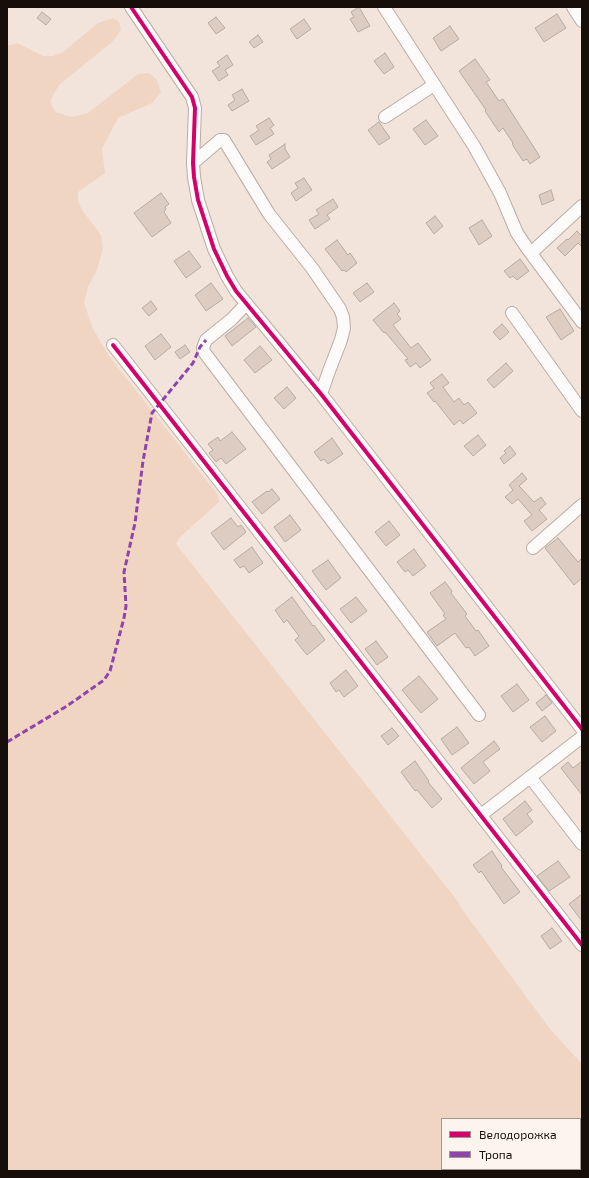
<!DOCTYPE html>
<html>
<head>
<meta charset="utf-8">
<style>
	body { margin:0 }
	#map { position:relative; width:589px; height:1178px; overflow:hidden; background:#f2e4db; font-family:"Exo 2",sans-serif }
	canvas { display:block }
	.frame { position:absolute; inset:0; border:8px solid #160e08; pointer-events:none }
	.legend { position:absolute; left:441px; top:1118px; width:140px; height:52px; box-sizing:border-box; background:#fdf4ed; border:1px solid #a19891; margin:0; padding:5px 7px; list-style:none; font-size:12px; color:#160e08 }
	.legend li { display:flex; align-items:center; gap:8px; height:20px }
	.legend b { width:20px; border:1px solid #a19891 }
</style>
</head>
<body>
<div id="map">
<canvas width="589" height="1178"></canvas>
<div class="frame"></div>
<ul class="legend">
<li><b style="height:5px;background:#d6006c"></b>Велодорожка</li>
<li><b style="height:5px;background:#8e44ad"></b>Тропа</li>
</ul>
</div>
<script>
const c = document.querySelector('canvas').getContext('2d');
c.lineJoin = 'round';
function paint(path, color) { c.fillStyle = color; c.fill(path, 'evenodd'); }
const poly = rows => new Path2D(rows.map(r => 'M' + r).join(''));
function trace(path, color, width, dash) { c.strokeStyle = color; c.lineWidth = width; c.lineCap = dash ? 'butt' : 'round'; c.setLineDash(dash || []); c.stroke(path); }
const green = poly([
	[113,18,119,22,121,30,112,42,59,85,50,101,55,112,72,117,88,113,138,74,149,73,157,80,161,92,152,103,118,118,102,149,105,173,78,192,78,201,82,210,101,235,103,248,97,270,88,287,84,302,92,327,109,356,218,495,219,502,179,538,176,544,456,899,464,912,550,1029,582,1064,582,1171,7,1171,7,46,17,43,43,56,53,56,63,52,98,23],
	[442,1119,580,1119,580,1169,442,1169]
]);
const building = poly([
	[359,7,370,26,358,32,350,19,354,17,351,12,359,7],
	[42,12,51,19,46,25,37,18,42,12],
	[557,14,566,28,544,42,535,28,557,14],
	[216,17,225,28,216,34,208,23,216,17],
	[304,19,311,29,297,39,290,29,304,19],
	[450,26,459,39,441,51,433,38,450,26],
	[258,35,263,42,254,48,249,42,258,35],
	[385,53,394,67,384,74,374,61,385,53],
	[227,55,233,65,225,70,228,75,219,81,212,71,220,66,217,62,227,55],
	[475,59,490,80,486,82,499,101,503,99,540,157,530,164,527,159,523,161,512,144,513,143,503,128,499,132,485,111,486,110,459,71,475,59],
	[242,89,249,101,232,111,228,105,235,100,232,95,242,89],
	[269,118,274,125,270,128,274,134,256,145,250,136,259,130,256,126,269,118],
	[426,120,438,136,425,145,413,129,426,120],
	[379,122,390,138,379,145,368,130,379,122],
	[285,144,285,149,290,157,272,169,267,162,271,159,269,155,285,144],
	[304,178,312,190,296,201,291,193,298,188,295,183,304,178],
	[551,190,554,200,542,205,539,195,551,190],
	[161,193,169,204,165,207,166,209,164,212,171,223,152,237,134,213,161,193],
	[333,199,338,207,327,215,330,219,315,229,309,220,319,214,316,210,333,199],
	[435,216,443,226,434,234,426,223,435,216],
	[482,220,492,236,479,245,469,228,482,220],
	[577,231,582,236,582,247,578,243,565,256,557,248,567,239,568,240,577,231],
	[337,240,348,255,350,253,357,263,346,272,344,270,342,271,325,249,337,240],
	[189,251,201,267,186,278,174,261,189,251],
	[520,259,529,271,517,280,513,276,510,278,504,271,520,259],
	[211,283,223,299,206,311,195,295,211,283],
	[367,283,374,292,360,302,353,293,367,283],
	[151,301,157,309,149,316,142,308,151,301],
	[394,303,400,311,397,314,401,319,393,325,411,348,418,343,431,360,420,368,416,363,410,367,405,360,408,359,385,332,384,333,373,320,394,303],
	[560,309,574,331,561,340,546,317,560,309],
	[248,318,256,327,232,346,225,336,248,318],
	[502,324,509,332,500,340,493,332,502,324],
	[161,334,171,347,155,360,145,346,161,334],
	[185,345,190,352,180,359,175,352,185,345],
	[260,346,272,360,255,373,244,360,260,346],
	[506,363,513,371,494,388,487,380,506,363],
	[442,374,449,383,443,387,454,402,459,398,464,405,468,402,477,413,463,424,460,420,454,425,435,401,434,402,427,393,434,388,430,383,442,374],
	[287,387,296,398,284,409,274,398,287,387],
	[232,432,246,449,226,464,221,458,216,462,209,453,213,450,208,444,218,437,220,441,232,432],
	[478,435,486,445,473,456,464,446,478,435],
	[332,438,343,454,328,464,324,459,321,461,314,452,332,438],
	[510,446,516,454,504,464,500,458,506,453,504,451,510,446],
	[522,473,527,479,519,486,534,502,541,497,546,504,539,510,547,519,532,531,524,521,532,515,518,499,512,504,505,497,513,490,509,485,522,473],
	[272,489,280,499,262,514,252,502,267,491,268,492,272,489],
	[290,515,301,530,285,542,274,527,290,515],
	[231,518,238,527,241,525,246,532,224,550,211,533,231,518],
	[389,521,400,535,386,546,375,532,389,521],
	[558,538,578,562,582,558,582,578,574,585,545,548,558,538],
	[252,547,263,563,249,573,244,566,240,568,234,560,252,547],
	[414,549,426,566,413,576,408,570,405,572,397,562,414,549],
	[328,560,341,578,326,590,312,571,328,560],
	[445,582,452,591,451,593,467,614,465,616,476,631,478,630,489,646,475,656,469,647,466,648,455,633,437,646,427,632,446,619,443,615,445,614,430,593,445,582],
	[292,597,313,626,314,625,325,640,307,655,295,640,299,636,287,620,284,623,275,610,292,597],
	[356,597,367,611,351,623,340,609,356,597],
	[376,641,388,657,377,665,365,649,376,641],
	[346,670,358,686,344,697,339,690,336,692,330,683,346,670],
	[419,676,438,699,421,713,402,690,419,676],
	[517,684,529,700,513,712,501,696,517,684],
	[546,695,552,703,542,711,536,703,546,695],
	[545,716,556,731,542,742,530,727,545,716],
	[457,727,469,743,452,755,441,739,457,727],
	[392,728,399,736,388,745,381,736,392,728],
	[494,741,500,749,483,762,490,771,474,784,461,768,494,741],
	[415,761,429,781,428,782,442,799,432,808,417,790,415,791,401,772,415,761],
	[582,761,582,795,561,768,568,762,573,768,582,761],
	[525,801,532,810,527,814,533,822,516,836,503,819,525,801],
	[492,851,502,866,501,867,520,892,504,904,481,871,479,873,473,865,492,851],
	[558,861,570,877,549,891,537,876,558,861],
	[582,894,582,921,569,904,582,894],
	[552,928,562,941,550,949,541,936,552,928]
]);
const minor = poly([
	[131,7,192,97,195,108,193,163,194,177,198,200,214,249,227,276,236,291,321,394,582,729],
	[384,7,474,146,500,193,517,233,527,248,582,322],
	[573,7,582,21],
	[385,117,434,85],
	[193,163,220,140,224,140,269,214,312,268,340,309,343,317,344,328,341,340,329,371,321,394],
	[531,253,582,206],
	[246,304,232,319,206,340,203,348,204,352,479,715],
	[512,313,582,411],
	[113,345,582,945],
	[533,548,582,505],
	[530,777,582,844],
	[481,815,582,737]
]);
const quiet = poly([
	[7,742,67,706,104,680,110,671,124,618,126,606,124,572,135,523,143,461,152,413,193,363,200,347,206,340]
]);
const cycleway = poly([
	[131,7,192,97,195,108,193,163,194,177,198,200,214,249,227,276,236,291,321,394,582,729],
	[113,345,582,945]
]);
paint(green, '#f0d5c2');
paint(building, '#dcccc1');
trace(building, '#b5aba3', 1);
trace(minor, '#b8aea6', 14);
trace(minor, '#fdfbfa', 12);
trace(quiet, '#8e44ad', 3, [6, 3]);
trace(cycleway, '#d6006c', 4);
</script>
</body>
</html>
